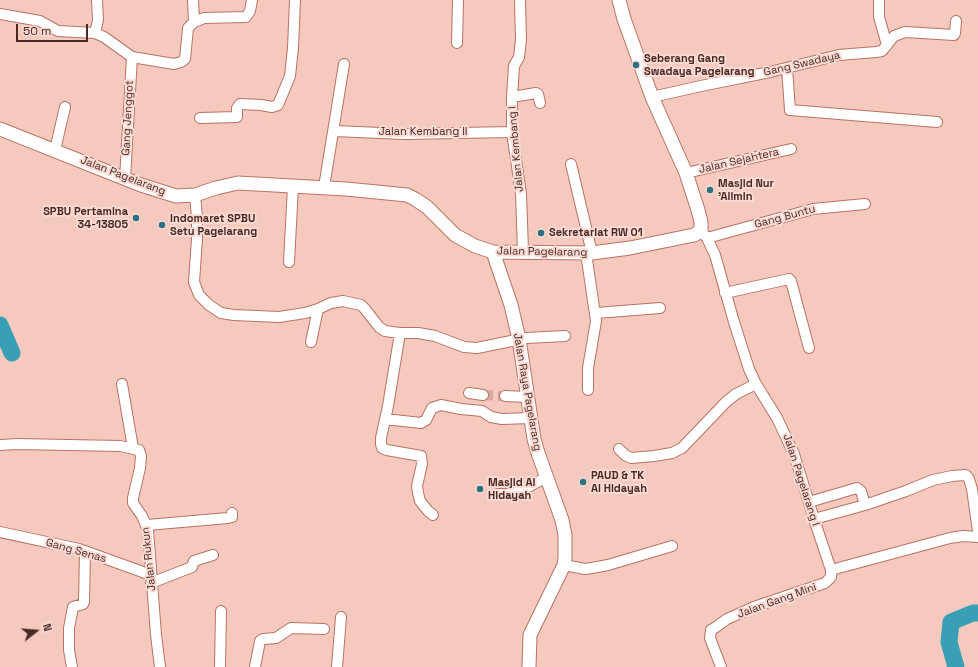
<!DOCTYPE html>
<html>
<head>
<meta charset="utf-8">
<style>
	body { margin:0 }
	#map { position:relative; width:978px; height:667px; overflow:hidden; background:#f6c9be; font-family:"Space Grotesk",sans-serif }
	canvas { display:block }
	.north { position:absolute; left:16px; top:611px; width:40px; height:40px; -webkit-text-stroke:3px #f9dad3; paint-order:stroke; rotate:73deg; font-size:11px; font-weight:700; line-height:16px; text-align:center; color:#472a24 }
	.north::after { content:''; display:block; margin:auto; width:14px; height:18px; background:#472a24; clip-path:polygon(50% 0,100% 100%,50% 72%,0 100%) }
	.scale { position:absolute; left:16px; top:24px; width:72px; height:18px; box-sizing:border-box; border:2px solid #472a24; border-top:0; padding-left:5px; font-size:12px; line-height:14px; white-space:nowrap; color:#472a24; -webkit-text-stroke:3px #f9dad3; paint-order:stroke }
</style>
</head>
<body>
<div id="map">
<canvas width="978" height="667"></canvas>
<div class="north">N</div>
<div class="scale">50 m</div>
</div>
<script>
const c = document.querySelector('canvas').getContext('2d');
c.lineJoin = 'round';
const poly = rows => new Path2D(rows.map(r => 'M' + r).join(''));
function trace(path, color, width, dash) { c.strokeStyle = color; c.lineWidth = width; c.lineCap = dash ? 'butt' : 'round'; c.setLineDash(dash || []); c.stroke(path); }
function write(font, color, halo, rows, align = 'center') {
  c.font = font + ' "Space Grotesk",sans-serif'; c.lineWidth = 4; c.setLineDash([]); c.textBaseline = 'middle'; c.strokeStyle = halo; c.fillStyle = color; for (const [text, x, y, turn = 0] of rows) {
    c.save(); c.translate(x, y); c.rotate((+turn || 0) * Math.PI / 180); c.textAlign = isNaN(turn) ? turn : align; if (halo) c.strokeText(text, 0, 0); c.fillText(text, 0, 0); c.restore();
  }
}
const river = poly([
	[0,325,12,353],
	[956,667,949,642,951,622,973,613,978,613]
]);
const minorTunnel = poly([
	[483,395,505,396]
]);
const minor = poly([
	[193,0,194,22],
	[520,0,521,40,519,57,514,66,512,97,512,132,521,194,523,251],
	[879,0,879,17,887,45],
	[0,14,40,21,58,31,95,33,104,37,132,57,174,64,181,62,185,59,188,28,194,22,204,18,246,17,250,11,252,0],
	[95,33,98,20,97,0],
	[457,43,458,0],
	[787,68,790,110,937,122],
	[512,97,536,93,538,94,540,103],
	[652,97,701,86,770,72,839,55,876,52,882,51,894,36,905,32,954,35,955,33,956,21],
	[200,118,237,117,237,108,240,104,261,105,272,107,278,105,290,76,293,48,295,0],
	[334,131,405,134,512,132],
	[55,150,65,107],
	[571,164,592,253],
	[686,173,791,149],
	[125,179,132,57],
	[324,187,344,64],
	[195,195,197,217,197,239,194,282,199,295,209,305,221,313,234,315,279,317,305,313,318,309,331,303,343,301,361,305,365,309,379,327,385,331,400,333,418,333,435,336,464,347,477,348,526,338,565,336],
	[701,231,707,238,715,255,734,322,749,369,756,384,777,418,794,454,814,519,831,570,831,577,825,583,754,607,727,619,716,627,711,630,710,638,721,667],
	[707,238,813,209,865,204],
	[586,253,596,321,588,368,588,390],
	[289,262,293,186],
	[725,293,789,279,791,281,809,348],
	[596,313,660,308],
	[400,333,388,406,381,438,381,444,382,448,387,450,421,456,422,464,417,486,418,493,420,501,428,511,433,515],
	[311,342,318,309],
	[122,384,133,448],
	[469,393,483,395],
	[505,396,527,397],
	[385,419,421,423,426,420,432,408,441,405,461,409,482,411,491,417,502,419,531,418],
	[0,445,17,444,120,446,139,450,141,456,140,468,133,498,133,503,142,516,148,530,156,635,160,667],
	[619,449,625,455,631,458,654,456,672,453,682,448,726,402,736,394,756,384],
	[498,494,508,494,520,491,547,477],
	[809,502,857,488,861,491,865,505,906,491,933,480,952,476,965,475,967,476,969,479,972,489,978,531],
	[814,519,865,505],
	[147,525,228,518,232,517,232,513],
	[0,532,79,549,151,575],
	[564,565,585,569,592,568,608,565,672,546],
	[831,570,950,538,963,536,978,537],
	[151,583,192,567,194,561,213,555],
	[72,667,69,650,69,628,73,607,83,604,84,602,85,551],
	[220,667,221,611],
	[255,667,260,641,263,639,276,638,291,628,324,629],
	[337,667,341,617]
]);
const tertiary = poly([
	[0,129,141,185,176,196,195,195,216,188,238,183,346,189,407,195,415,199,427,207,455,235,475,246,493,252,592,253,630,248,694,235,701,231,701,222,698,210,686,173,652,97,624,19,619,0],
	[493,252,511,305,519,339,534,439,538,453,562,520,565,535,565,558,564,565,530,635,529,667]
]);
const markers = [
	[636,65,4,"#2b717f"],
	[710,190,4,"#2b717f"],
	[136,218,4,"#2b717f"],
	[162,225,4,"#2b717f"],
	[541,233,4,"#2b717f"],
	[583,482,4,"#2b717f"],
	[480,489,4,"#2b717f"]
];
const poiNames = [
	["Seberang Gang",644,59],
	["Swadaya Pagelarang",644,72],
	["Masjid Nur",718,184],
	["'Alimin",718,197],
	["SPBU Pertamina",128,212,"right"],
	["34-13805",128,225,"right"],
	["Indomaret SPBU",170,219],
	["Setu Pagelarang",170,232],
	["Sekretariat RW 01",549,233],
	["PAUD & TK",591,476],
	["Al Hidayah",591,489],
	["Masjid Al",488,483],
	["Hidayah",488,496]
];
const streetNames = [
	["Gang Swadaya",802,64,-13],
	["Gang Jenggot",128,118,-87],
	["Jalan Kembang II",423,132],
	["Jalan Kembang I",516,149,-95],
	["Jalan Sejahtera",739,161,-13],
	["Jalan Pagelarang",123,176,21],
	["Gang Buntu",785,217,-15],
	["Jalan Pagelarang",542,252,1],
	["Jalan Raya Pagelarang",527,392,80],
	["Jalan Pagelarang I",801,480,72],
	["Gang Senas",76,551,16],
	["Jalan Rukun",149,559,-96],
	["Jalan Gang Mini",777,601,-20]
];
trace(river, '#399fb4', 17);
trace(minorTunnel, '#d3a99f', 10, [10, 5]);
trace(minor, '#b67364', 12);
trace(tertiary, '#b67364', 15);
trace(minor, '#fff', 10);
trace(tertiary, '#fff', 13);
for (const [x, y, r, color] of markers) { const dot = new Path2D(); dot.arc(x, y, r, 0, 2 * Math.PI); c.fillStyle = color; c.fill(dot); trace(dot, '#f9dad3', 1.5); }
write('bold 11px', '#472a24', '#f9dad3', poiNames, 'left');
write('11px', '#472a24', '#f9dad3', streetNames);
</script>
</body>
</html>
